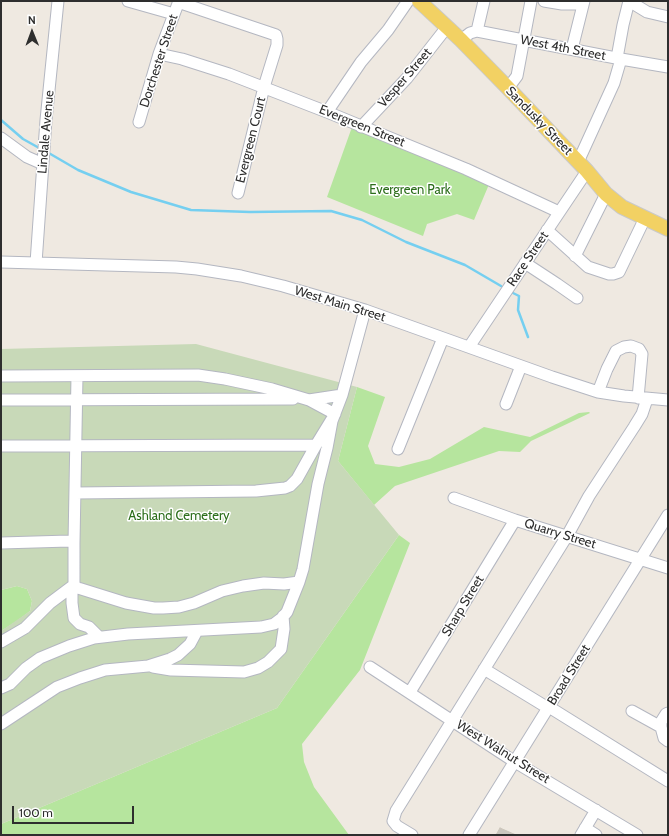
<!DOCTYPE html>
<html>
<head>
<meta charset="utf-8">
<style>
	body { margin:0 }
	#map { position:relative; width:669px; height:836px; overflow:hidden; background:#efe9e1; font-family:Cabin,sans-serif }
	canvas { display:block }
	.frame { position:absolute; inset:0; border:2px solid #2e2e2e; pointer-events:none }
	.north { position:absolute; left:12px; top:12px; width:40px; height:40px; -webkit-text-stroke:3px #fff; paint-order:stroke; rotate:359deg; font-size:11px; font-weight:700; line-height:16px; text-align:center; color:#2e2e2e }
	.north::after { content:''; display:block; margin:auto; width:14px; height:18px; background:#2e2e2e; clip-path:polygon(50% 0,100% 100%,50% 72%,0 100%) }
	.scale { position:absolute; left:12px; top:806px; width:122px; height:18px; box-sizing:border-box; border:2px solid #2e2e2e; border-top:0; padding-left:5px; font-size:12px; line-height:14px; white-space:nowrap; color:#2e2e2e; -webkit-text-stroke:3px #fff; paint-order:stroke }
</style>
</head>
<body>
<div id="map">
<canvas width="669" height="836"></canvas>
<div class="frame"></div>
<div class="north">N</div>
<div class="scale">100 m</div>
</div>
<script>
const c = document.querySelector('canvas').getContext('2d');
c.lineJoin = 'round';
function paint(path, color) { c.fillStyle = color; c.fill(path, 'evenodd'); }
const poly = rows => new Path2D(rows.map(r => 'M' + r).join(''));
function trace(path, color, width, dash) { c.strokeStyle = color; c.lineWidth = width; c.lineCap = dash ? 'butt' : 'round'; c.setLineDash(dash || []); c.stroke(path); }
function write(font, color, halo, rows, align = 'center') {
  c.font = font + ' Cabin,sans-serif'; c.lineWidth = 3; c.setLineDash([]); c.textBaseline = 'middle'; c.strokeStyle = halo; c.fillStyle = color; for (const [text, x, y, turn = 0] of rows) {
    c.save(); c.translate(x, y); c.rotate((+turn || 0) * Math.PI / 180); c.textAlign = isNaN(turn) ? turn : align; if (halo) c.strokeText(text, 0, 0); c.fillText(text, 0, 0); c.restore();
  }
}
const green = poly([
	[352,127,490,182,474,220,457,214,427,224,423,236,327,197],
	[357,387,385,397,368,446,375,464,399,467,430,459,484,427,530,437,579,413,589,412,590,413,531,441,520,452,499,451,395,486,374,505,338,461],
	[399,535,410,543,360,670,302,744,304,762,314,787,349,835,1,835,1,824,277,708],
	[17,586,27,589,32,601,30,611,17,621,1,631,1,590]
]);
const cemetery = poly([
	[196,344,357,387,338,461,399,535,277,708,1,824,1,631,30,611,32,601,27,589,17,586,1,590,1,349]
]);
const stream = poly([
	[1,120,23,139,41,149],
	[47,152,78,170,131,192,191,210,250,212,331,211,362,220,406,242,465,265,501,286],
	[513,293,519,296,518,310,528,337]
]);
const building = poly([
	[500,828,516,835,496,835,500,828]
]);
const minor = poly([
	[128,1,174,14],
	[544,1,562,4,583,4],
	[178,2,276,35,277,39,277,45,264,87,238,193],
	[477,31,484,1],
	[461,40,470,33,477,31,621,59,668,67],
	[572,49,584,1],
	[159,54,182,59,229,74,327,112,466,169,559,212],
	[617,58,623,25,629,1,647,12,668,17],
	[508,88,517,76,531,1],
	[327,112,361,62,388,30,408,1],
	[139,122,159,54,179,1],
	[361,127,407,78,447,27],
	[1,138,27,157,43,164],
	[578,162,614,83,621,59],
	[547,230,588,267,609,274,613,274,619,272,645,218],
	[575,256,606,194],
	[1,262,176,267,197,269,241,276,283,286,365,310,552,377,598,392,624,396,668,400],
	[36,263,46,120,58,1],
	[525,263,557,284,577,298],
	[469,347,587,171],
	[1,376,198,375,225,379,272,389,309,400,342,395],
	[77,376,74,543,74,586,78,588,126,603,154,608,163,608,179,607,194,603,222,591,243,586,264,583,284,584,299,582],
	[598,392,607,369,616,351,624,347,631,346,639,349,642,354,638,398],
	[1,400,293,399],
	[506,404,521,366],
	[1,446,316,445,335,414,309,400],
	[398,449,443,338],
	[75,493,256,491,285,488,290,486,297,479,316,445],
	[454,498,515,520,668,568],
	[1,543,69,541,71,541,74,543],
	[74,585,72,591,72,603,74,618,80,624,89,627,99,637],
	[1,642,25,628,50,603,74,585],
	[153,667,171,670,244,672,258,668,268,662,281,649,284,629,283,616],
	[370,667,515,762,637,835],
	[484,669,548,708],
	[1,688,10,684,26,668,40,658,69,646,94,638,128,634,261,627,274,624,282,618,287,612,299,582,303,569,318,484,327,448,332,421,342,395,365,310],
	[410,692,515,520],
	[549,707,668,781],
	[632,711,661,727],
	[668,713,666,714,661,722,661,727,664,738,668,741],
	[1,724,57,687,80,678,105,670,148,666,170,659,178,655,190,644,197,631],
	[585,828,596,835],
	[412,835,397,826,393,821,396,811,567,536,589,496,634,427,642,414,647,399],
	[469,835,668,515],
	[581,835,596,810]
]);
const major = poly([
	[419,1,461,40,508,88,587,171,606,194,622,207,668,229]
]);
const streetNames = [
	["West 4th Street",563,48,11],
	["Dorchester Street",159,61,-72],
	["Vesper Street",405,78,-49],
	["Sandusky Street",539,121,46],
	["Evergreen Street",362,126,22],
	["Lindale Avenue",46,132,-85],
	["Evergreen Court",251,140,-76],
	["Race Street",528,259,-56],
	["West Main Street",340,304,17],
	["Quarry Street",560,534,17],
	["Sharp Street",463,606,-59],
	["Broad Street",569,675,-58],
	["West Walnut Street",503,752,32]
];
const parkNames = [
	["Evergreen Park",410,190],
	["Ashland Cemetery",179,516]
];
paint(green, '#b6e59e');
paint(cemetery, '#c8d9b8');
trace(stream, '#75cff0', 2.5);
paint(building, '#cbc7bf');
trace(building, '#cbc5ba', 1);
trace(minor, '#b4b7c1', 13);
trace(major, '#c9c9c9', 16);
trace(minor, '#fff', 11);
trace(major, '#f2d163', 14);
write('13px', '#2e2e2e', '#fff', streetNames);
write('13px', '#2c6e1b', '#fff', parkNames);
</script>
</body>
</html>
